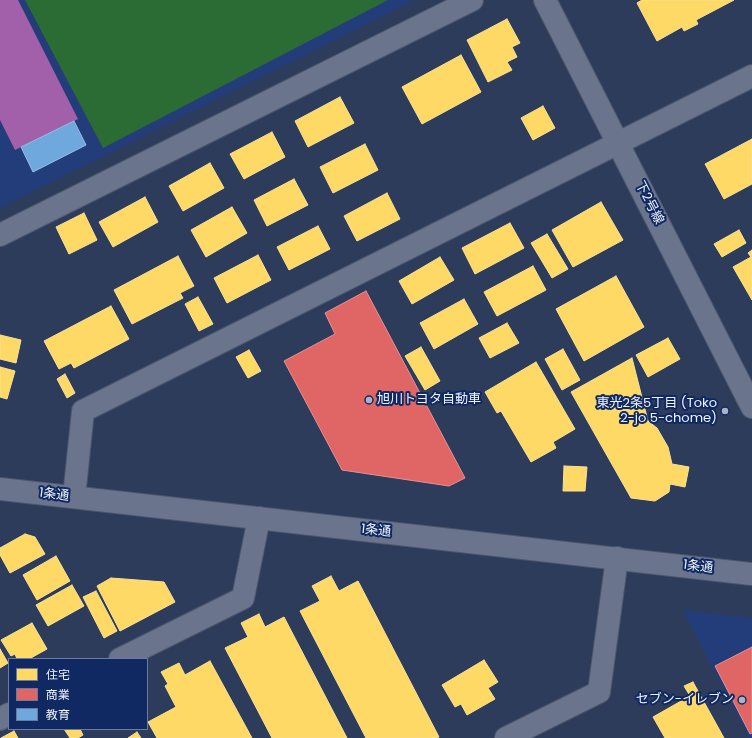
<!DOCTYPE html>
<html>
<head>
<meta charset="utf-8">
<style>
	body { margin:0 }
	#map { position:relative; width:752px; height:738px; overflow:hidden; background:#2e3c5c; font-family:Poppins,"Noto Sans JP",sans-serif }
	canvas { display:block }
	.legend { position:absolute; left:8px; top:658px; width:140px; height:72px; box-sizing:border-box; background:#112963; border:1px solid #6a7aa0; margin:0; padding:5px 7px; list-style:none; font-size:12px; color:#f0f4fb }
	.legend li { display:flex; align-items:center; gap:8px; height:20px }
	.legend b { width:20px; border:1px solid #6a7aa0 }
</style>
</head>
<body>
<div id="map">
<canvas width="752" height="738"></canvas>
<ul class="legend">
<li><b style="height:11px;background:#ffd966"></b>住宅</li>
<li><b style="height:11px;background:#e06666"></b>商業</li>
<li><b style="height:11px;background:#6fa8dc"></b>教育</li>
</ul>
</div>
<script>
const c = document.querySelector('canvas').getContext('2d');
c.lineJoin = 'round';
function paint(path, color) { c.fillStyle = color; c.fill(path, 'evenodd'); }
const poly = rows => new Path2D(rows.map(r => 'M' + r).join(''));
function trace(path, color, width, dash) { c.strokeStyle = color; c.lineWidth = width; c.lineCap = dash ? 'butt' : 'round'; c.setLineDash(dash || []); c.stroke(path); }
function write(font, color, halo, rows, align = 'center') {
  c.font = font + ' Poppins,"Noto Sans JP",sans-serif'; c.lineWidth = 4; c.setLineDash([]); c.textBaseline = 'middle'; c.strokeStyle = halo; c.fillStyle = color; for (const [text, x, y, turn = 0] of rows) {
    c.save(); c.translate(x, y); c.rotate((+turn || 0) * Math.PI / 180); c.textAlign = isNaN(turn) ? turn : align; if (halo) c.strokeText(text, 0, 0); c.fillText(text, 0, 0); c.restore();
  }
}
const built = poly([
	[0,0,415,0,0,208],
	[683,610,752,618,752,738,749,738]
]);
const green = poly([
	[25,0,388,0,103,148]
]);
const water = poly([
	[0,0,18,0,78,119,15,150,0,120]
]);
const homes = poly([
	[642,0,734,0,696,20,698,24,684,31,682,27,657,41,637,3,642,0],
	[507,19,520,43,512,47,517,57,507,62,512,70,488,82,467,40,507,19],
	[461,55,481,92,422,124,402,87,461,55],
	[340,97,354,123,308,147,295,121,340,97],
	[543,106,555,128,533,140,521,118,543,106],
	[272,132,285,157,244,179,230,154,272,132],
	[752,139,752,184,724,199,705,164,752,139],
	[365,144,378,170,333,193,320,167,365,144],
	[210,163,224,188,183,211,169,186,210,163],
	[294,179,308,205,267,226,254,200,294,179],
	[387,193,400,219,357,241,344,216,387,193],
	[145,197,158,222,113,247,99,222,145,197],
	[601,202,623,240,573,267,552,230,601,202],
	[232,207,247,233,206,257,191,230,232,207],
	[84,213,97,240,69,254,56,227,84,213],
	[510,223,524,248,475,274,462,248,510,223],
	[318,226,330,249,289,270,277,247,318,226],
	[739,230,746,243,722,257,714,244,739,230],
	[547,234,568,269,552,278,531,243,547,234],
	[752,250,752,300,733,267,751,257,748,253,752,250],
	[258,255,271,280,227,303,214,278,258,255],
	[178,256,194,286,180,293,183,298,132,324,114,290,178,256],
	[440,257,454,280,412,304,399,281,440,257],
	[533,266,546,290,497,316,484,292,533,266],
	[616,276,644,327,584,361,556,309,616,276],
	[198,297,213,324,199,331,185,304,198,297],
	[464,299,478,324,434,349,420,323,464,299],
	[111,306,129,339,74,368,71,363,59,369,44,341,111,306],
	[507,323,519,343,490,358,479,338,507,323],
	[0,335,21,340,16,363,0,359,0,335],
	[668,338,680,359,648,377,636,355,668,338],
	[421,347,440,381,425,390,405,356,421,347],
	[563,349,580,380,562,390,545,359,563,349],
	[249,350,261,371,248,378,236,357,249,350],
	[632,358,648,421,657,428,668,447,672,464,689,467,685,487,670,484,669,492,655,501,631,498,571,392,632,358],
	[536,362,575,429,553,442,556,448,531,462,501,411,497,413,485,392,536,362],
	[0,367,15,371,7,399,0,397,0,367],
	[65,374,75,393,67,398,57,379,65,374],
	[564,466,587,467,585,491,563,491,564,466],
	[25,534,35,537,45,554,10,573,0,555,0,548,25,534],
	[56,556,70,581,37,600,23,575,56,556],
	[331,576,339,591,358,581,439,737,437,738,366,738,300,611,320,601,312,586,331,576],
	[111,578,164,582,175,602,120,631,97,586,111,578],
	[72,585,84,606,48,626,36,605,72,585],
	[96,591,117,631,104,638,83,597,96,591],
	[259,614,265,627,284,617,347,738,272,738,225,648,248,637,241,623,259,614],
	[32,623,47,649,29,659,17,659,15,654,11,656,1,640,32,623],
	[0,649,8,663,0,668,0,649],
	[484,660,498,682,488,688,495,699,467,715,461,704,455,707,442,685,484,660],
	[210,661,252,738,157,738,148,722,176,707,165,686,168,684,161,672,179,663,185,675,210,661],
	[693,682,724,738,665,738,653,717,690,696,684,686,693,682],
	[64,729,80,729,83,735,78,738,70,738,64,729],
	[14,731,18,738,1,738,14,731],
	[137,732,141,738,128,738,137,732]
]);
const shops = poly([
	[366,291,465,478,449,486,342,470,284,361,335,334,325,313,366,291],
	[752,647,752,733,750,734,715,666,752,647]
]);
const schools = poly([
	[74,121,86,145,33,172,21,147,74,121]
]);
const street = poly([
	[0,235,472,0],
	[74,497,83,411,752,76],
	[120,659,243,598,259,518],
	[0,719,9,714],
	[506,738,599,692,617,558]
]);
const secondary = poly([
	[545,0,752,407],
	[0,489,752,574]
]);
const markers = [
	[369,400,4,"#acb4c3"],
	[725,411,4,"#acb4c3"],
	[742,700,4,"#acb4c3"]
];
const streetNames = [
	["下2号線",649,203,63],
	["1条通",54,495,7],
	["1条通",376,531,6],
	["1条通",698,567,7]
];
const poiNames = [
	["旭川トヨタ自動車",377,400,"left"],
	["東光2条5丁目 (Toko",717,404],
	["2-jo 5-chome)",717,419],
	["セブン-イレブン",734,700]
];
paint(built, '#233d7a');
paint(green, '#2b6c34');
paint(water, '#a160a9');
paint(homes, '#ffd966');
trace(homes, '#fae193', 1);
paint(shops, '#e06666');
trace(shops, '#e59193', 1);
paint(schools, '#6fa8dc');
trace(schools, '#96bfe5', 1);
trace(street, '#4e566c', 24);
trace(secondary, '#4e566c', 24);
trace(street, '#6a758d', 22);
trace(secondary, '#6a758d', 22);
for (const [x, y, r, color] of markers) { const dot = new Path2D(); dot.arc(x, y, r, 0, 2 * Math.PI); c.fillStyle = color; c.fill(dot); trace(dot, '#112963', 1.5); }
write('13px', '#f0f4fb', '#112963', streetNames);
write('13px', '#f0f4fb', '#112963', poiNames, 'right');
</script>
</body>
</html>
